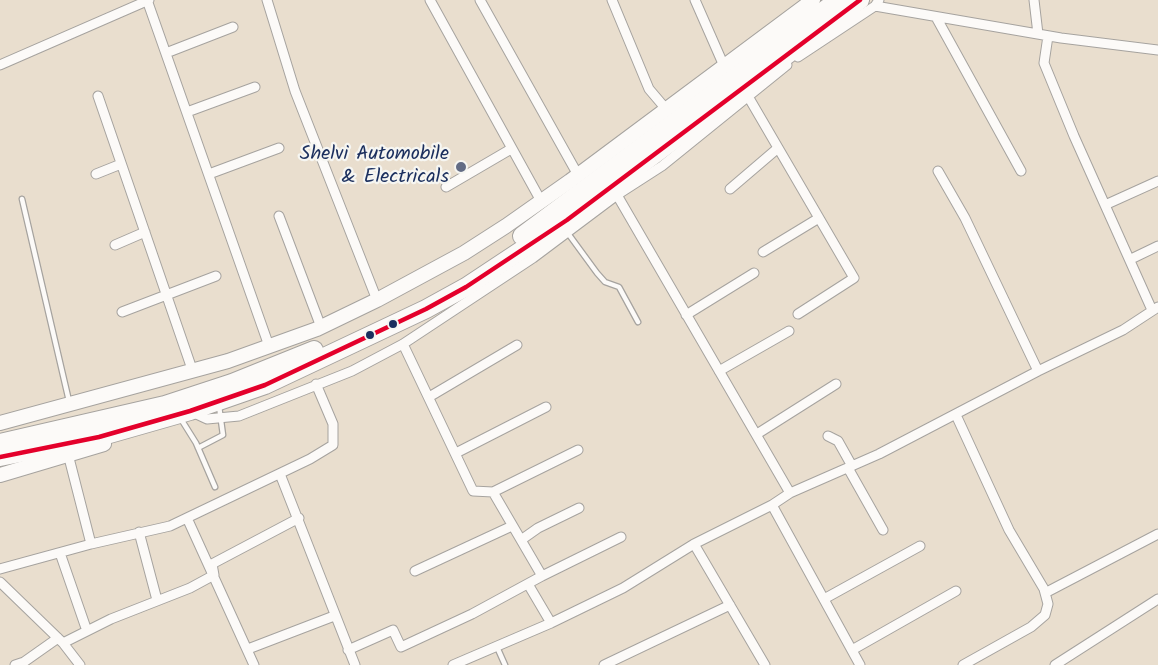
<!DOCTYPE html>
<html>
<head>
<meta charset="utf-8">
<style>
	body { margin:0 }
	canvas { display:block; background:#e9dece }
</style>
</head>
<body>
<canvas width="1158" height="665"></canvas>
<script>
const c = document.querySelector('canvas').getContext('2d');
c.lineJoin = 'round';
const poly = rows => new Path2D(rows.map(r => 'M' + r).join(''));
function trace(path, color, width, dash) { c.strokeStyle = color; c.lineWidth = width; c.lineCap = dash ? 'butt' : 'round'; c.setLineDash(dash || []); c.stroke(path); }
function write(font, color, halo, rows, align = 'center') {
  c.font = font + ' Kalam,sans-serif'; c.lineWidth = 4.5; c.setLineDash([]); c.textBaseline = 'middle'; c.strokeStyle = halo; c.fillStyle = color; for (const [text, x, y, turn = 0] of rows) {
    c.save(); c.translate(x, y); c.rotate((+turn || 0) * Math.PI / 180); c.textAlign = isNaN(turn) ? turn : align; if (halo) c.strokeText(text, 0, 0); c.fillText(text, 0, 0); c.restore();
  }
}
const lane = poly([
	[22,199,69,401],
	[567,232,597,273,605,282,619,287,638,322],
	[181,419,196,443,215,487],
	[198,448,223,435,219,406],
	[497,647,505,665]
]);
const street = poly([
	[147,0,269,346],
	[267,0,295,91,377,300],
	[430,0,541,201],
	[480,0,578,175],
	[612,0,649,89,666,109],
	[695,0,724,66],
	[1034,0,1038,34],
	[875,6,1061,38,1158,50],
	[936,17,1021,171],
	[1048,36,1044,63,1074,136,1152,310],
	[166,53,233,27],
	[798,57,875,6,879,0],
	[0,65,149,0],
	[98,96,193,372],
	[749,98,854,278,798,314],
	[187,112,255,87],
	[938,171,965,218,1038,371],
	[96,174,121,164],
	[209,174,279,148],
	[446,187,511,149],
	[730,189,778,148],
	[1105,205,1158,181],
	[279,216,321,327],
	[115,245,145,232],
	[763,252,819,218],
	[1131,259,1158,246],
	[122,312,216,276],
	[686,315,754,273],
	[403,344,473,491,493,492,542,576,621,537],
	[719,371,789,331],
	[429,397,517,345],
	[192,412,207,419,239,416,352,371,403,344,533,258,617,195,662,166,787,65],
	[956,415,1009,530,1044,589,1048,604,1045,615,1031,627,963,665],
	[757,434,836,384],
	[828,436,838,441,852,466],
	[456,453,546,407],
	[848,468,883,530],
	[280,474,355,665],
	[493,492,578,450],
	[790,493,879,454,1038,371,1123,330,1158,307],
	[772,505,860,665],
	[187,518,254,665],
	[139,532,157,600],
	[521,540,538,528,579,508],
	[91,544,170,526,310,459,333,445,333,424,316,384],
	[694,544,765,665],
	[60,553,87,631],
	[0,569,91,544,68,454],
	[415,571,512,526],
	[0,582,63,643,80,665],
	[1045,593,1158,534],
	[824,599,920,546],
	[551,623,623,588,694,544,772,505,790,493,617,195],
	[63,643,111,619,190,588,214,575,212,564,299,518],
	[248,649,334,616],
	[348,650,393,630,401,647,472,614,542,576],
	[852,650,956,591],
	[15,665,24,662,58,638],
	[453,665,551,623,528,584],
	[604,665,730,605],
	[1055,665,1158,599]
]);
const secondary = poly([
	[0,423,228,361,317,329,377,300,464,253,506,226,570,181,813,0],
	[0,475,104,444]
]);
const highway = poly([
	[522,236,838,0],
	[0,443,165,405,232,383,314,350],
	[0,457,99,437,190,411,265,385,426,309,466,287,567,220,860,0]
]);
const bus1 = poly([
	[0,457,99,437,190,411,265,385,426,309,466,287,567,220,860,0]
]);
const markers = [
	[461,167,6,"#636c85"],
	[393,324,5,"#1b2f5e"],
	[370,335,5,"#1b2f5e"]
];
const poiNames = [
	["Shelvi Automobile",449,156],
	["& Electricals",449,179]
];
trace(lane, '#a6a39f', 7);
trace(street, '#a6a39f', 11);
trace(secondary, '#a6a39f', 16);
trace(highway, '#a6a39f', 20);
trace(lane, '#fcfaf8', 4.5);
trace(street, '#fcfaf8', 9);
trace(secondary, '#fcfaf8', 14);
trace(highway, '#fcfaf8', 18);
trace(bus1, '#e4002b', 4.5);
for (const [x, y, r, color] of markers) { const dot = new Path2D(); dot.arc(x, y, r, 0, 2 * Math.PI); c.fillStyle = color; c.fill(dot); trace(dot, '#f6f6f2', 2); }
write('20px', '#1b2f5e', '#f6f6f2', poiNames, 'right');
</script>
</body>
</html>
